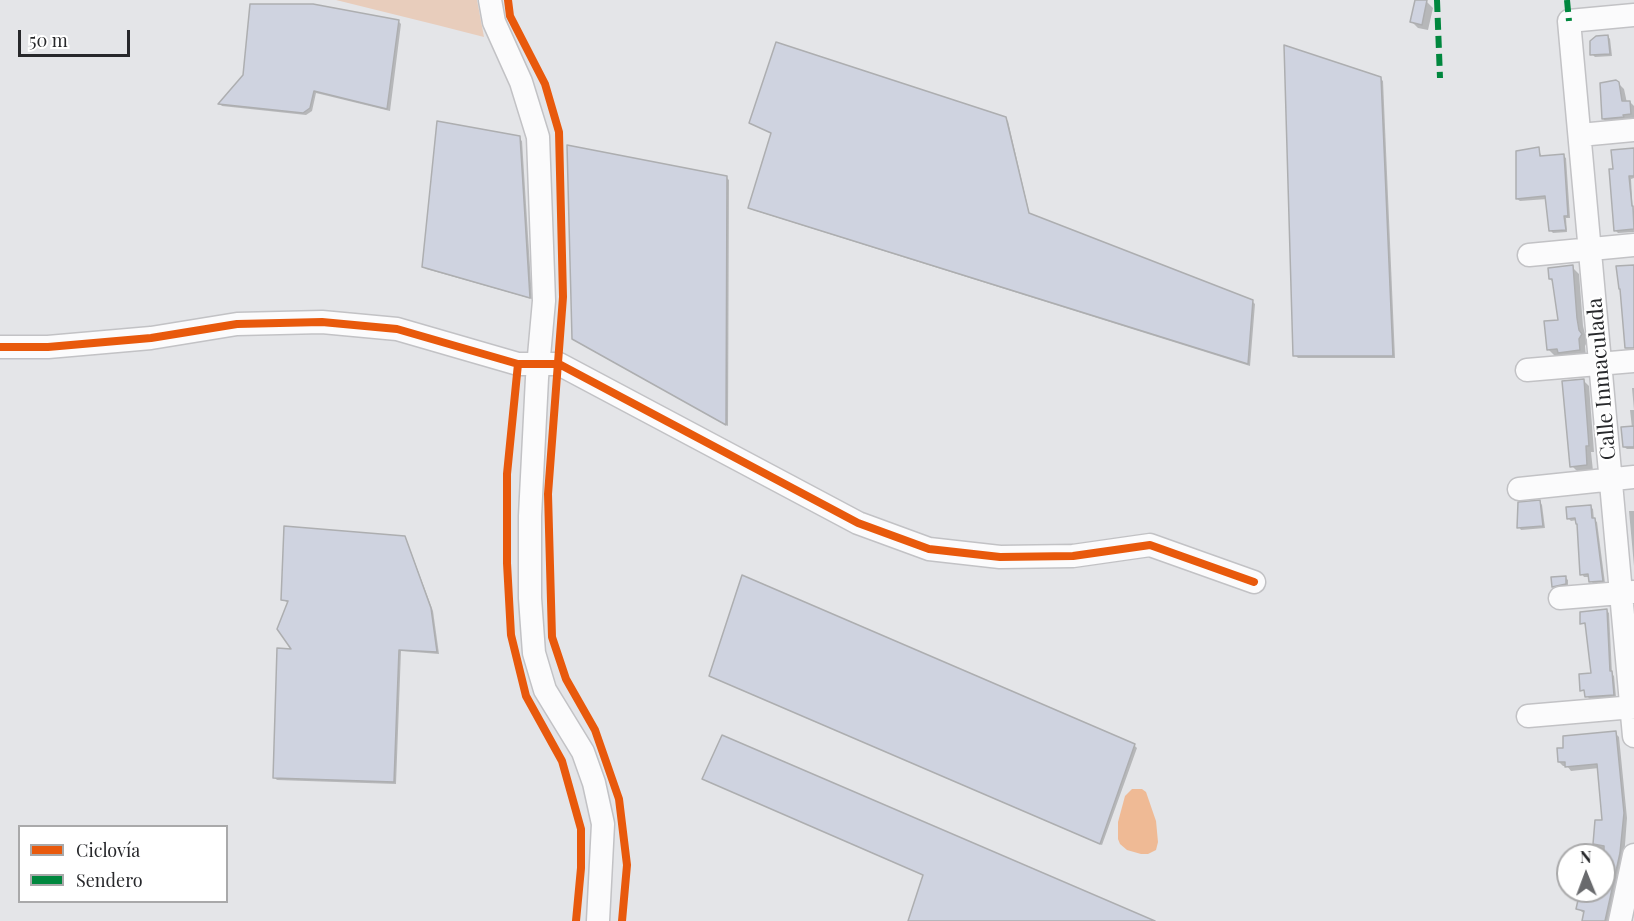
<!DOCTYPE html>
<html>
<head>
<meta charset="utf-8">
<style>
	body { margin:0 }
	#map { position:relative; width:1634px; height:921px; overflow:hidden; background:#e4e5e8; font-family:"Playfair Display",serif }
	canvas { display:block }
	.legend { position:absolute; left:18px; top:825px; width:210px; height:78px; box-sizing:border-box; background:#fff; border:2px solid #a9a9aa; margin:0; padding:8px 10px; list-style:none; font-size:18px; color:#27282b }
	.legend li { display:flex; align-items:center; gap:12px; height:30px }
	.legend b { width:30px; border:2px solid #a9a9aa }
	.north { position:absolute; left:1556px; top:843px; width:60px; height:60px; box-sizing:border-box; background:#fff; border:2px solid #a9a9aa; border-radius:50%; rotate:359deg; font-size:16px; font-weight:700; line-height:24px; text-align:center; color:#27282b }
	.north::after { content:''; display:block; margin:auto; width:21px; height:27px; background:#696a6d; clip-path:polygon(50% 0,100% 100%,50% 72%,0 100%) }
	.scale { position:absolute; left:18px; top:30px; width:112px; height:27px; box-sizing:border-box; border:3px solid #27282b; border-top:0; padding-left:8px; font-size:18px; line-height:21px; white-space:nowrap; color:#27282b; -webkit-text-stroke:4px #fff; paint-order:stroke }
</style>
</head>
<body>
<div id="map">
<canvas width="1634" height="921"></canvas>
<ul class="legend">
<li><b style="height:8px;background:#e8590c"></b>Ciclovía</li>
<li><b style="height:8px;background:#00873e"></b>Sendero</li>
</ul>
<div class="north">N</div>
<div class="scale">50 m</div>
</div>
<script>
const c = document.querySelector('canvas').getContext('2d');
c.lineJoin = 'round';
function paint(path, color) { c.fillStyle = color; c.fill(path, 'evenodd'); }
const poly = rows => new Path2D(rows.map(r => 'M' + r).join(''));
function trace(path, color, width, dash) { c.strokeStyle = color; c.lineWidth = width; c.lineCap = dash ? 'butt' : 'round'; c.setLineDash(dash || []); c.stroke(path); }
function write(font, color, halo, rows, align = 'center') {
  c.font = font + ' "Playfair Display",serif'; c.lineWidth = 4.5; c.setLineDash([]); c.textBaseline = 'middle'; c.strokeStyle = halo; c.fillStyle = color; for (const [text, x, y, turn = 0] of rows) {
    c.save(); c.translate(x, y); c.rotate((+turn || 0) * Math.PI / 180); c.textAlign = isNaN(turn) ? turn : align; if (halo) c.strokeText(text, 0, 0); c.fillText(text, 0, 0); c.restore();
  }
}
const green = poly([
	[336,0,477,0,484,37,437,25]
]);
const water = poly([
	[1132,789,1142,789,1146,792,1156,821,1158,842,1156,850,1148,854,1141,854,1127,850,1120,844,1118,839,1118,822,1125,796]
]);
const shadow = poly([
	[1417,0,1427,2,1433,8,1428,30,1418,28,1412,22],
	[399,22,401,24,390,111,316,93,312,111,306,115,222,106,220,104],
	[1608,36,1610,39,1612,56,1595,57,1592,54],
	[1380,78,1383,81,1395,358,1298,358,1295,355],
	[1618,83,1624,89,1627,103,1630,102,1634,106,1634,120,1610,125,1603,119],
	[1005,118,1008,121,1030,216,1252,301,1255,304,1250,366,753,210,750,208,772,134,750,122],
	[519,138,522,141,532,299,426,269,423,266],
	[1538,149,1542,157,1563,156,1566,158,1570,218,1566,218,1567,232,1553,233,1551,231,1547,199,1520,201,1517,199],
	[1634,149,1634,178,1631,179,1634,232,1618,233,1615,230,1615,170],
	[726,177,729,180,728,426,573,339],
	[1572,267,1579,274,1583,326,1587,342,1585,346,1586,357,1566,359,1562,355,1555,356,1548,349,1560,321,1554,283,1550,279],
	[1583,380,1589,386,1594,452,1591,452,1593,471,1578,472,1572,466],
	[1632,388,1634,388,1634,449,1627,449,1624,447,1632,428,1630,410,1634,410],
	[1540,502,1542,505,1545,528,1521,530,1519,527],
	[1590,506,1593,509,1594,520,1597,522,1605,583,1593,584,1590,577,1584,577,1582,574,1577,520,1571,521,1568,518],
	[1629,511,1634,511,1634,567,1634,566],
	[404,538,407,541,433,611,439,654,401,651,396,784,277,780,274,777,295,651,289,603,283,600],
	[1565,577,1568,580,1568,586,1556,589,1553,587],
	[1606,610,1609,613,1612,674,1614,676,1616,697,1589,699,1586,692,1581,690,1592,675,1586,625,1582,623],
	[714,678,1134,745,1137,748,1102,845],
	[1615,733,1619,737,1627,818,1624,858,1610,921,1584,921,1585,914,1578,909,1582,891,1604,891,1604,855,1593,855,1596,821,1604,822,1599,768,1571,771,1567,766,1563,766,1559,762],
	[703,778,1151,921,909,921,924,875]
]);
const building = poly([
	[1415,0,1427,0,1422,25,1410,22,1415,0],
	[250,4,313,4,399,20,387,109,314,91,310,108,303,113,218,104,243,75,250,4],
	[1608,35,1610,54,1590,55,1590,41,1596,36,1608,35],
	[776,42,1006,117,1029,213,1253,300,1248,364,748,208,771,133,749,123,776,42],
	[1284,45,1381,77,1393,356,1293,356,1284,45],
	[1616,80,1619,82,1622,101,1630,101,1631,114,1623,115,1624,117,1602,119,1600,83,1616,80],
	[437,121,520,136,530,298,422,267,437,121],
	[567,145,727,176,726,425,572,339,567,145],
	[1539,147,1540,156,1564,154,1568,216,1564,216,1566,230,1549,231,1545,196,1516,199,1516,151,1539,147],
	[1634,148,1634,176,1629,176,1632,206,1633,206,1634,229,1614,231,1609,169,1613,169,1611,150,1634,148],
	[1573,265,1577,318,1579,330,1582,334,1579,339,1580,350,1558,353,1557,349,1547,350,1544,321,1558,320,1552,279,1549,279,1548,268,1573,265],
	[1634,265,1634,348,1625,348,1620,289,1619,289,1616,266,1634,265],
	[1584,379,1589,446,1586,446,1587,465,1570,467,1562,381,1584,379],
	[1634,426,1634,447,1623,447,1621,427,1634,426],
	[1540,500,1543,526,1517,528,1518,502,1540,500],
	[1591,505,1592,518,1595,518,1603,581,1589,582,1588,574,1580,575,1577,524,1576,524,1575,518,1567,519,1566,507,1591,505],
	[284,526,405,536,431,608,437,652,399,650,394,782,273,778,277,648,291,649,277,629,288,601,281,600,284,526],
	[742,575,1135,744,1100,844,709,676,742,575],
	[1566,576,1566,584,1552,587,1551,577,1566,576],
	[1607,609,1610,671,1612,671,1614,695,1585,697,1584,690,1580,691,1579,674,1591,673,1585,623,1580,624,1580,612,1607,609],
	[1616,731,1624,813,1620,853,1605,921,1582,921,1584,911,1576,909,1580,891,1604,891,1604,846,1593,844,1595,820,1602,820,1597,764,1565,767,1565,762,1558,762,1557,748,1563,748,1563,736,1616,731],
	[722,735,1155,921,908,921,923,875,702,779,722,735]
]);
const minor = poly([
	[490,0,494,22,521,82,538,137,544,301,537,378,530,516,530,598,534,653,545,690,583,752,594,783,603,824,598,921],
	[1634,15,1569,21,1634,736],
	[1580,135,1634,130],
	[1529,255,1634,245],
	[0,347,48,347,151,338,237,324,322,322,397,329,518,364,559,364,858,523,929,549,1000,557,1073,556,1150,545,1254,582],
	[1527,370,1634,361],
	[1519,489,1634,477],
	[1560,598,1634,592],
	[1528,716,1634,707],
	[1620,921,1634,855]
]);
const quiet = poly([
	[1437,0,1440,78],
	[1567,0,1569,21]
]);
const cycleway = poly([
	[508,0,510,16,545,84,559,132,563,297,548,494,552,637,566,679,595,730,619,799,627,865,622,921],
	[0,347,48,347,151,338,237,324,322,322,397,329,518,364,559,364,858,523,929,549,1000,557,1073,556,1150,545,1254,582],
	[518,364,507,474,507,563,511,635,526,696,562,761,581,829,581,868,576,921]
]);
const streetNames = [
	["Calle Inmaculada",1602,379,-95]
];
paint(green, '#e8cdbc');
paint(water, '#efba95');
paint(shadow, '#0003');
paint(building, '#cfd3e0');
trace(building, '#adaeb0', 1.5);
trace(minor, '#c2c2c5', 25);
trace(minor, '#fbfbfc', 22);
trace(quiet, '#00873e', 6, [12, 6]);
trace(cycleway, '#e8590c', 8);
write('21px', '#27282b', '#fff', streetNames);
</script>
</body>
</html>
